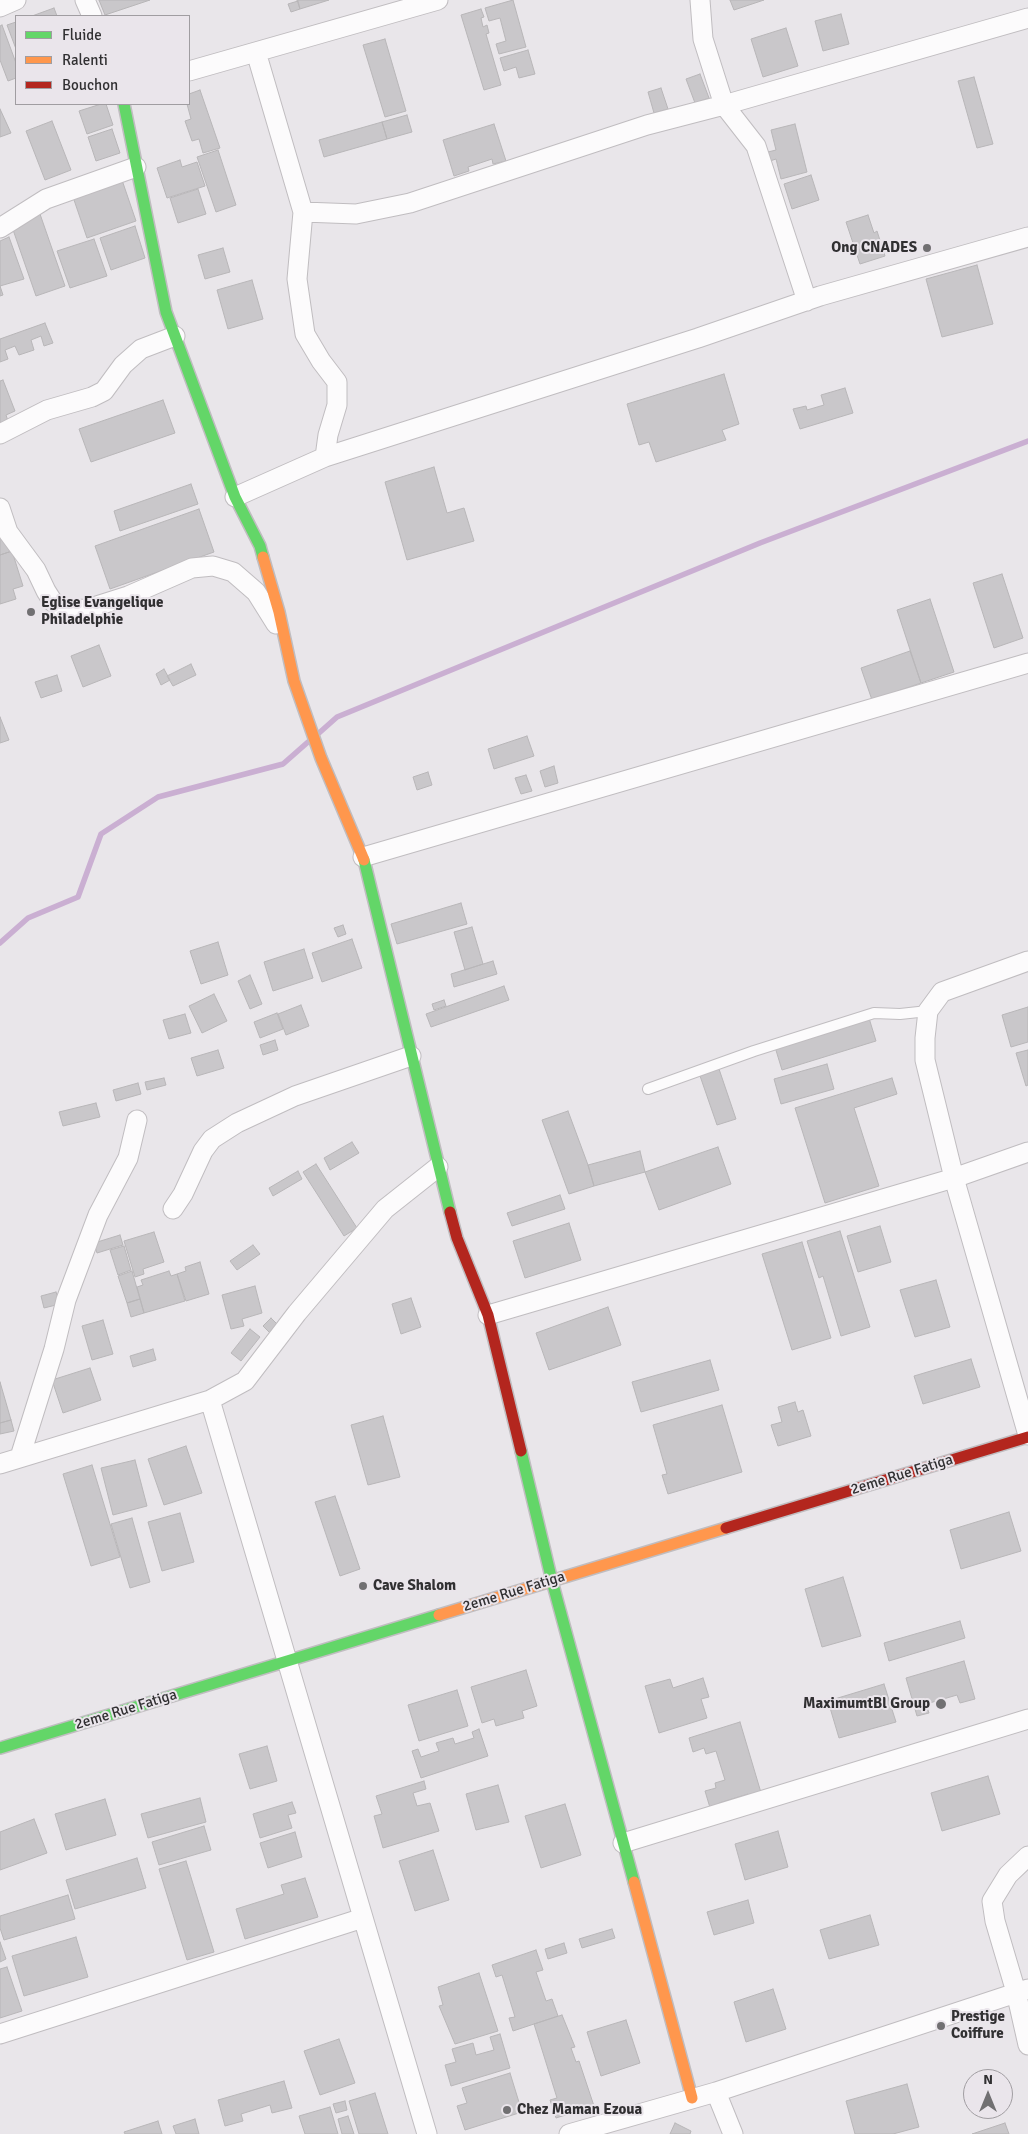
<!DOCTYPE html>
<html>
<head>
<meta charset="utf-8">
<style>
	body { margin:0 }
	#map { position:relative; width:1028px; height:2134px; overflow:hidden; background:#e9e6ea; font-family:Signika,sans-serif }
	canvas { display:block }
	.legend { position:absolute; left:15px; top:15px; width:175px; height:90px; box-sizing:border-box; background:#eae5eb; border:1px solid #a09da1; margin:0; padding:6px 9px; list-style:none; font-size:15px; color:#313032 }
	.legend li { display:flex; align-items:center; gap:10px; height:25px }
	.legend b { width:25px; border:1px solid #a09da1 }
	.north { position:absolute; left:963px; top:2069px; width:50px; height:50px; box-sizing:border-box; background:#eae5eb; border:1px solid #a09da1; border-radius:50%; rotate:0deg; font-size:14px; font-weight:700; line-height:20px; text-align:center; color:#313032 }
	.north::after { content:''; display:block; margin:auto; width:18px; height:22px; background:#717072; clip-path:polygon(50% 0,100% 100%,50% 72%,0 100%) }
</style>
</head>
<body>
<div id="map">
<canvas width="1028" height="2134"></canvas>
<ul class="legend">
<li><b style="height:6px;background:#63d668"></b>Fluide</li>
<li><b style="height:6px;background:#ff974d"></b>Ralenti</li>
<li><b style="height:6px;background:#b3261e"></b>Bouchon</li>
</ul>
<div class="north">N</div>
</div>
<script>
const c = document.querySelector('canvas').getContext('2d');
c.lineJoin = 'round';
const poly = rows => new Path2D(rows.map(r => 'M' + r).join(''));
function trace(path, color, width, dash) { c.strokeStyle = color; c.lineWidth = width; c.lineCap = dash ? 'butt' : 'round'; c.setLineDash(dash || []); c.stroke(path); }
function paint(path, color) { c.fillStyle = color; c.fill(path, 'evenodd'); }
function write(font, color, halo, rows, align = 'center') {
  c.font = font + ' Signika,sans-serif'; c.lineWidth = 4; c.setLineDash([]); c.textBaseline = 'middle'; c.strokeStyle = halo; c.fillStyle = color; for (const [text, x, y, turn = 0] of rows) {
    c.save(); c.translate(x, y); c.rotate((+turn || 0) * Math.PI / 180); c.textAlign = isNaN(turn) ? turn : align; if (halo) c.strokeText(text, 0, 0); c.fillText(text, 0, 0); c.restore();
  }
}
const stream = poly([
	[319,733,337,717,760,543,1028,441],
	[0,943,28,918,78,897,101,834,158,797,283,764,308,742]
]);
const building = poly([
	[99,0,150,0,105,15,99,0],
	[297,0,329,0,300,9,297,0],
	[513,0,526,47,499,54,496,44,506,41,500,18,489,21,485,8,513,0],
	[730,0,764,0,734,10,730,0],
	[298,1,300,9,291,12,288,4,298,1],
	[54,8,57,16,32,16,54,8],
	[481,9,484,17,481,18,483,27,487,25,489,33,486,34,501,85,484,90,461,15,481,9],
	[841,14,849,44,823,51,815,21,841,14],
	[16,22,16,49,7,25,16,22],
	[2,25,16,63,16,78,8,81,0,60,0,26,2,25],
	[786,28,798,66,763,77,751,39,786,28],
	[385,39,406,111,385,117,363,45,385,39],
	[528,50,535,74,519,78,516,67,504,71,500,58,528,50],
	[700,74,709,98,695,103,686,79,700,74],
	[974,77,993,144,977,148,958,81,974,77],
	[661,88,668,109,654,113,648,92,661,88],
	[200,90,220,148,203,153,199,139,192,141,185,121,191,119,187,104,189,104,189,94,200,90],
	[101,104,106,104,113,125,87,134,79,111,101,104],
	[0,109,11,133,0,137,0,109],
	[407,115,412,132,387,139,382,122,407,115],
	[52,121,71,170,45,180,26,131,52,121],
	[382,122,387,139,324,157,319,140,382,122],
	[494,124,506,161,493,164,492,159,468,167,469,171,454,176,443,140,494,124],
	[795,124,807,172,781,179,776,159,770,161,768,152,776,150,771,130,795,124],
	[112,129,120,153,96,161,88,137,112,129],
	[218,150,236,205,216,212,197,157,218,150],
	[180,160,182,167,197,162,205,186,167,198,157,168,180,160],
	[811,175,819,200,792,209,784,184,811,175],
	[122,180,136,221,87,238,73,197,122,180],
	[198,189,206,214,178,223,170,198,198,189],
	[40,214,65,286,36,296,11,224,40,214],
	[868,215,874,233,877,231,885,256,860,264,846,222,868,215],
	[135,226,145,258,111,270,100,238,135,226],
	[9,237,24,279,0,286,3,295,0,296,0,241,9,237],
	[94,239,107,276,70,288,57,251,94,239],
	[223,248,230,272,205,279,198,255,223,248],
	[977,265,993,324,942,337,926,279,977,265],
	[252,280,263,319,228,329,217,290,252,280],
	[45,323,53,343,44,346,41,336,31,340,34,350,19,355,15,346,5,350,8,359,0,362,0,339,45,323],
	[724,374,739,424,722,430,726,440,656,462,649,442,639,445,627,404,724,374],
	[3,380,15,411,6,415,8,421,0,424,0,381,3,380],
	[845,388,853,413,800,429,793,409,806,406,807,410,824,405,821,395,845,388],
	[163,400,175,433,91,462,79,429,163,400],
	[434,467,447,513,464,508,474,541,407,560,385,482,434,467],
	[191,484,198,504,120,531,114,511,191,484],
	[199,509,214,552,110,589,95,546,199,509],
	[0,534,12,551,0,555,0,534],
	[12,551,23,586,13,589,16,599,0,604,0,555,12,551],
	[1002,574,1023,638,994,648,973,583,1002,574],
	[930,599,954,672,921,683,897,610,930,599],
	[99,645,111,676,83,687,71,656,99,645],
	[910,651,921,683,872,700,861,668,910,651],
	[191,664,196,675,173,686,167,676,191,664],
	[164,669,170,680,161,685,156,674,164,669],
	[57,675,62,691,41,698,35,682,57,675],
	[0,717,9,740,0,743,0,717],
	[527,736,534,756,494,769,488,749,527,736],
	[554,766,558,783,545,787,540,771,554,766],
	[428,772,432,785,417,790,413,777,428,772],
	[526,775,532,791,521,794,515,778,526,775],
	[461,903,467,924,397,944,391,924,461,903],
	[343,925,346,934,338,937,334,928,343,925],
	[472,927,483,964,465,970,454,932,472,927],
	[352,939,362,968,322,982,312,953,352,939],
	[218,942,228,975,201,984,190,951,218,942],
	[304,949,313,978,273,991,264,962,304,949],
	[493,961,497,974,454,987,451,974,493,961],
	[250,975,262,1004,250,1009,238,981,250,975],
	[504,986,509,1000,431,1027,426,1014,504,986],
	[214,994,227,1021,202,1033,189,1006,214,994],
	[444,1000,446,1006,434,1010,432,1004,444,1000],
	[301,1005,309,1026,286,1035,278,1014,301,1005],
	[1028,1007,1028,1042,1011,1047,1002,1015,1028,1007],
	[277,1013,283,1029,260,1038,254,1022,277,1013],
	[185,1014,191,1033,169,1039,163,1020,185,1014],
	[869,1018,876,1041,782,1070,775,1047,869,1018],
	[275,1040,278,1050,263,1055,260,1045,275,1040],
	[218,1050,224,1068,197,1076,191,1058,218,1050],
	[1028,1050,1028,1085,1026,1086,1016,1053,1028,1050],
	[827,1064,834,1089,781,1104,774,1079,827,1064],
	[718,1066,736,1119,717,1125,699,1073,718,1066],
	[164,1078,166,1085,147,1090,145,1082,164,1078],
	[892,1078,897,1094,854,1108,879,1186,825,1203,795,1108,892,1078],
	[138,1083,141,1094,116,1101,113,1090,138,1083],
	[96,1103,100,1117,63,1126,59,1112,96,1103],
	[568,1111,588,1165,594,1186,569,1194,542,1120,568,1111],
	[352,1142,359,1153,330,1170,324,1158,352,1142],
	[718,1147,731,1184,659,1210,645,1172,718,1147],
	[640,1151,645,1172,594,1186,588,1165,640,1151],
	[316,1164,357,1228,344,1236,303,1172,316,1164],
	[298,1171,302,1179,273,1196,269,1188,298,1171],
	[560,1195,565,1209,512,1226,507,1213,560,1195],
	[569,1223,581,1260,525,1278,513,1241,569,1223],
	[880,1226,891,1262,858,1272,847,1236,880,1226],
	[840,1231,870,1327,841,1336,823,1276,819,1278,807,1241,840,1231],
	[154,1232,164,1262,143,1269,144,1274,135,1277,124,1241,154,1232],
	[120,1235,123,1245,97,1253,94,1243,120,1235],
	[802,1242,831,1338,792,1350,762,1254,802,1242],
	[253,1245,260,1254,237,1270,230,1261,253,1245],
	[124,1246,131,1270,118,1275,110,1250,124,1246],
	[200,1262,209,1294,186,1301,177,1274,186,1271,185,1267,200,1262],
	[132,1271,140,1299,127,1303,118,1276,132,1271],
	[169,1271,171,1276,177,1274,185,1301,144,1313,137,1287,143,1285,141,1280,169,1271],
	[936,1280,950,1327,915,1337,900,1290,936,1280],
	[255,1286,262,1313,242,1319,244,1326,231,1329,222,1295,255,1286],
	[56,1292,60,1304,44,1308,41,1296,56,1292],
	[411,1298,421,1327,401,1334,392,1304,411,1298],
	[140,1299,144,1313,131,1317,127,1303,140,1299],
	[608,1307,621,1345,549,1370,536,1333,608,1307],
	[271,1318,280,1327,272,1335,263,1326,271,1318],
	[103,1320,113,1354,92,1360,82,1326,103,1320],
	[250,1329,260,1337,241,1361,231,1353,250,1329],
	[153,1349,156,1360,133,1367,130,1356,153,1349],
	[971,1359,980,1387,923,1404,914,1376,971,1359],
	[710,1360,719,1390,641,1412,632,1382,710,1360],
	[90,1368,101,1400,63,1413,52,1380,90,1368],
	[0,1382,11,1420,0,1423,0,1382],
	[795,1402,798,1412,803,1410,811,1436,778,1446,771,1425,782,1422,778,1407,795,1402],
	[722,1405,742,1472,668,1494,662,1475,667,1474,653,1425,722,1405],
	[383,1416,400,1477,368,1485,351,1425,383,1416],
	[11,1420,14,1431,0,1434,0,1423,11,1420],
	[186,1446,202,1493,164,1505,148,1459,186,1446],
	[135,1460,147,1506,113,1515,101,1468,135,1460],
	[92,1465,120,1557,91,1566,63,1474,92,1465],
	[335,1496,360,1569,340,1576,315,1502,335,1496],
	[1009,1512,1021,1551,961,1569,950,1530,1009,1512],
	[180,1513,194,1562,162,1571,148,1522,180,1513],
	[132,1518,150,1582,130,1588,111,1524,132,1518],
	[843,1577,861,1636,822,1647,805,1589,843,1577],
	[960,1621,965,1638,889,1661,884,1643,960,1621],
	[964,1661,975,1699,960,1703,957,1695,926,1704,929,1713,917,1716,906,1678,964,1661],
	[526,1670,537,1706,522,1711,524,1718,496,1726,494,1719,482,1723,471,1687,526,1670],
	[703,1678,709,1697,701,1699,707,1718,659,1733,645,1686,670,1679,673,1688,703,1678],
	[884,1684,896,1722,839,1738,828,1701,884,1684],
	[457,1690,468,1726,419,1741,408,1705,457,1690],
	[740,1722,762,1796,750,1800,748,1794,719,1803,721,1808,711,1811,705,1791,716,1788,715,1783,725,1780,716,1751,706,1754,704,1748,693,1752,689,1738,740,1722],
	[479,1729,488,1756,421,1778,412,1751,418,1749,421,1757,439,1751,436,1743,453,1738,455,1744,474,1738,472,1732,479,1729],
	[267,1746,277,1781,250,1789,239,1754,267,1746],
	[988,1776,1000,1814,942,1831,931,1793,988,1776],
	[424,1781,426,1789,413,1793,417,1806,430,1803,439,1831,383,1848,374,1816,382,1814,376,1796,424,1781],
	[498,1785,509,1822,476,1830,466,1794,498,1785],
	[200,1798,206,1822,148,1838,141,1814,200,1798],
	[105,1799,116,1835,66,1850,55,1814,105,1799],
	[292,1802,296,1813,288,1815,292,1828,260,1838,253,1814,292,1802],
	[565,1804,581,1855,541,1868,525,1816,565,1804],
	[34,1819,47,1853,0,1870,0,1832,34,1819],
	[204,1826,211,1850,159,1865,152,1842,204,1826],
	[778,1831,788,1867,745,1880,735,1844,778,1831],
	[295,1832,302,1857,268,1868,260,1843,295,1832],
	[433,1850,449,1900,415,1911,399,1861,433,1850],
	[137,1858,146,1888,75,1909,66,1880,137,1858],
	[186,1861,214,1952,187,1960,159,1869,186,1861],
	[305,1878,318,1917,245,1939,236,1909,284,1894,281,1885,305,1878],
	[68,1895,75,1919,4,1940,0,1928,0,1916,68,1895],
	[748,1900,754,1923,714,1935,707,1912,748,1900],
	[870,1915,879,1945,829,1959,820,1930,870,1915],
	[612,1929,615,1938,582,1948,579,1939,612,1929],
	[76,1937,88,1977,24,1996,12,1956,76,1937],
	[0,1942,6,1959,0,1962,0,1942],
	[564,1943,567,1953,548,1959,545,1949,564,1943],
	[536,1950,543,1970,536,1972,546,2001,552,1999,558,2016,513,2031,509,2018,515,2017,502,1975,496,1977,492,1965,536,1950],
	[7,1967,22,2011,0,2018,0,1969,7,1967],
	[479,1973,498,2031,455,2044,439,2006,443,2005,438,1987,479,1973],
	[773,1989,786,2029,746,2042,734,2002,773,1989],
	[562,2015,575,2047,571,2048,576,2062,579,2061,594,2106,556,2118,550,2100,557,2098,534,2024,562,2015],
	[626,2020,640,2063,601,2076,587,2032,626,2020],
	[500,2034,510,2068,451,2086,445,2065,456,2062,452,2049,473,2043,476,2055,494,2050,490,2037,500,2034],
	[339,2039,355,2083,320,2095,304,2051,339,2039],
	[510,2073,522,2112,465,2130,457,2106,467,2103,462,2088,510,2073],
	[284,2081,292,2108,272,2113,270,2105,241,2114,243,2121,225,2126,218,2100,284,2081],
	[907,2084,919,2127,893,2134,855,2134,846,2101,907,2084],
	[375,2093,388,2134,359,2134,349,2101,375,2093],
	[345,2101,347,2110,336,2113,333,2104,345,2101],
	[330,2107,338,2134,305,2134,299,2116,330,2107],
	[348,2116,354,2134,342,2134,338,2119,348,2116],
	[195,2119,199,2134,176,2134,173,2126,195,2119],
	[158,2121,162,2134,125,2134,124,2132,158,2121],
	[675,2123,691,2131,690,2134,670,2134,675,2123],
	[1005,2123,1009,2134,972,2134,1005,2123]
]);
const lane = poly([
	[648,1089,754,1051,874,1013,900,1014,928,1011]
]);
const street = poly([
	[85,0,92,16],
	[700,0,703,39,724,105,756,146,807,301],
	[0,7,16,0],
	[256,52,303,212,297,279,305,334,321,361,337,382,337,405,328,435,325,457],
	[189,71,438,0],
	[303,212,356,214,410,203,647,125,724,105,1028,18],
	[0,228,46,199,136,167],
	[0,434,47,410,92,397,104,391,123,365,141,349,175,336],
	[235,497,325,457,698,338,820,296,1028,237],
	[0,508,8,532,36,570,46,591,53,602,67,610,87,609,128,596,192,568,213,566,233,572,256,592,276,624],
	[363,857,1028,663],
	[1028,961,942,992,928,1011,925,1038,925,1060,954,1178,1028,1435],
	[173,1209,183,1194,203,1151,212,1139,237,1123,295,1096,411,1056],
	[488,1315,954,1178,1028,1152],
	[210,1400,427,2134],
	[20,1457,54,1349,66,1300,98,1215,128,1158,137,1120],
	[0,1464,210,1400,245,1381,297,1313,385,1209,438,1167],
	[623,1843,1028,1719],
	[1028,1856,1008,1875,992,1901,995,1921,1016,1992,1028,2045],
	[0,2034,363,1918],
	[716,2092,733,2134],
	[569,2134,716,2092,1028,1989]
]);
const fast = poly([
	[124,104,166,312,235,497,260,546,263,557],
	[364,860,450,1212],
	[521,1451,552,1581,634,1882],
	[0,1748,439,1615]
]);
const slow = poly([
	[263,557,279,612,294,681,321,758,364,860],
	[439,1615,726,1528],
	[634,1882,692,2098]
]);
const jam = poly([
	[450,1212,457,1238,488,1315,521,1451],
	[726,1528,1028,1437]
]);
const markers = [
	[927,248,5,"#717072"],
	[31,612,5,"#717072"],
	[363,1586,5,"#717072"],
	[941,1704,6,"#717072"],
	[941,2026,5,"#717072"],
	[507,2110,5,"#717072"]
];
const poiNames = [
	["Ong CNADES",917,248,"right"],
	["Eglise Evangelique",41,603],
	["Philadelphie",41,620],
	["Cave Shalom",373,1586],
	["MaximumtBl Group",930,1704,"right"],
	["Prestige",951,2017],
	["Coiffure",951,2034],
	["Chez Maman Ezoua",517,2110]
];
const streetNames = [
	["2eme Rue Fatiga",902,1475,-17],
	["2eme Rue Fatiga",514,1592,-17],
	["2eme Rue Fatiga",126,1710,-17]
];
trace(stream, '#caafd2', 5.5);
paint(building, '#c9c7ca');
trace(building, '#b8b6b8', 1);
trace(lane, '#c0bdc0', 12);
trace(street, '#c0bdc0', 21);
trace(fast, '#c0bdc0', 14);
trace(slow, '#c0bdc0', 14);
trace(jam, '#c0bdc0', 14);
trace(lane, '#fcfbfc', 10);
trace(street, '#fcfbfc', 19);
trace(fast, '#63d668', 11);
trace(slow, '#ff974d', 11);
trace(jam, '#b3261e', 11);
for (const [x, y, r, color] of markers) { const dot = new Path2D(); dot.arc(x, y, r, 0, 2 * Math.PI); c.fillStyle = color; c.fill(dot); trace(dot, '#eae5eb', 2); }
write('bold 15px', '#313032', '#eae5eb', poiNames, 'left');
write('15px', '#313032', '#eae5eb', streetNames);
</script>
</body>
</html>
